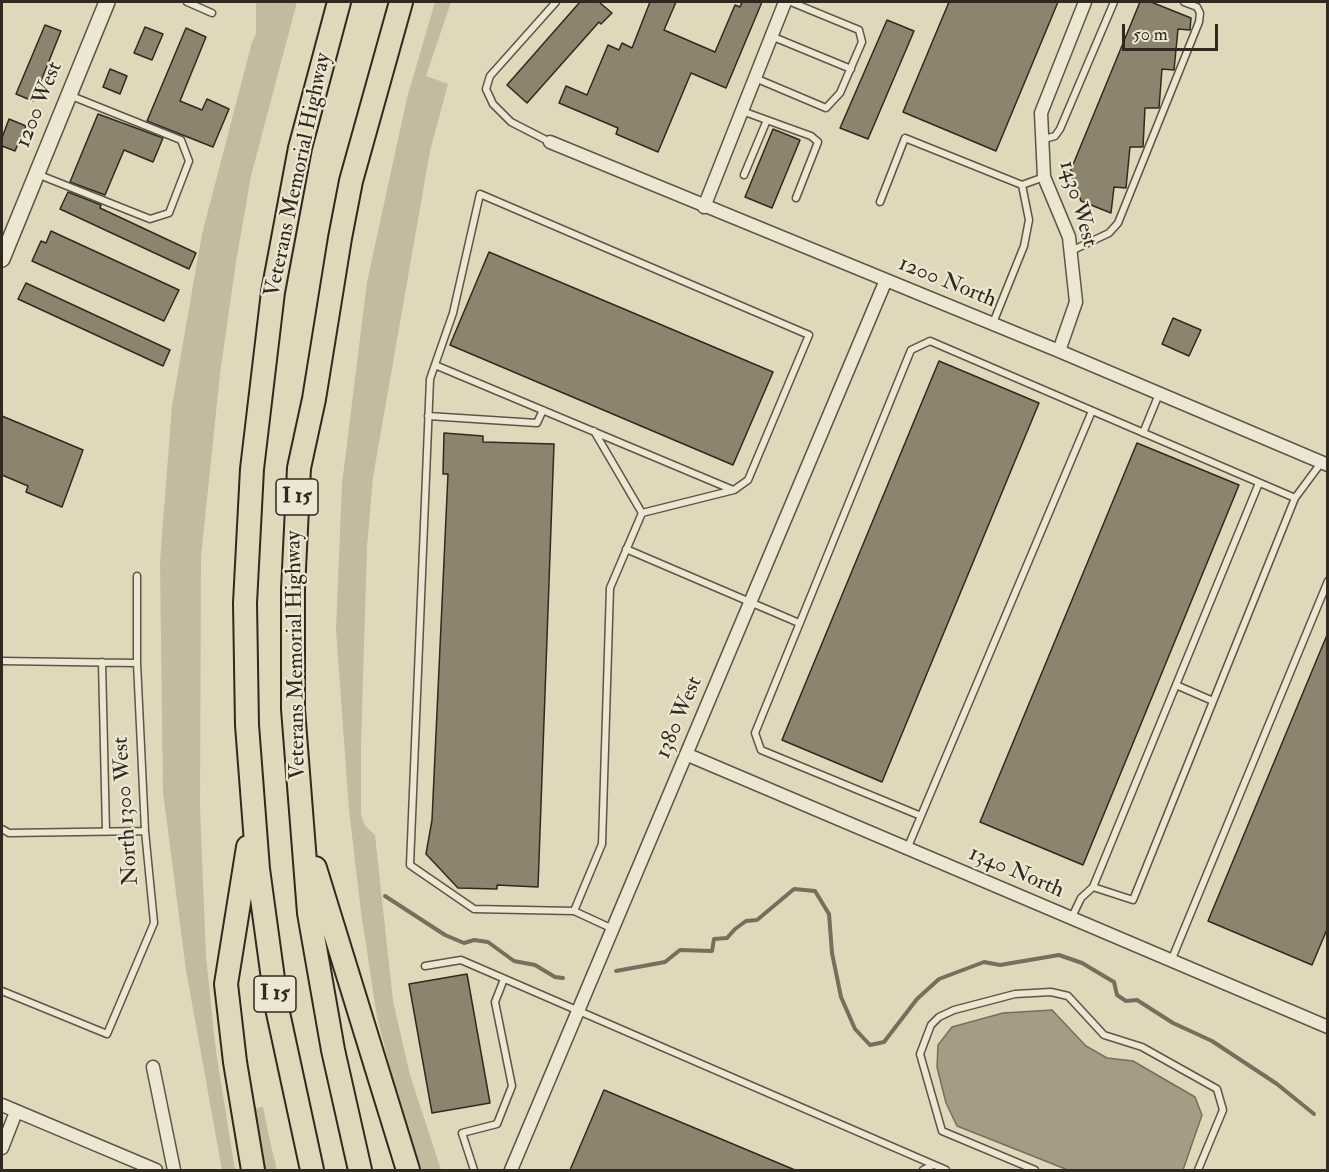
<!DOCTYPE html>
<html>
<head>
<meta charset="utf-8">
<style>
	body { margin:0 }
	#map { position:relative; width:1329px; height:1172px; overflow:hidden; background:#e1d8bb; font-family:"IM FELL Double Pica",serif }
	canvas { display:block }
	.frame { position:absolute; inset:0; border:3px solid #31291f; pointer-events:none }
	.scale { position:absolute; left:1122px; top:24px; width:96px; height:27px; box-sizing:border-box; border:3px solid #31291f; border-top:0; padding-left:8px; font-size:18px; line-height:21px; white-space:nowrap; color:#31291f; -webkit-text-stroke:4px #ece6d3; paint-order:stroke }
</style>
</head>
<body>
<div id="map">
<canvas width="1329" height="1172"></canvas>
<div class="frame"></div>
<div class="scale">50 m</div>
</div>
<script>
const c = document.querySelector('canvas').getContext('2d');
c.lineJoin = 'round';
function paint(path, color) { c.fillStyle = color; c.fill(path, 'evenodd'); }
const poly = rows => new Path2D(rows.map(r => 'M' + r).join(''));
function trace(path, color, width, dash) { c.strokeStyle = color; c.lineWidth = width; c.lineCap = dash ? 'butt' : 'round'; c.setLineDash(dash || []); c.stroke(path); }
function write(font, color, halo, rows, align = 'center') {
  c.font = font + ' "IM FELL Double Pica",serif'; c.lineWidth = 4.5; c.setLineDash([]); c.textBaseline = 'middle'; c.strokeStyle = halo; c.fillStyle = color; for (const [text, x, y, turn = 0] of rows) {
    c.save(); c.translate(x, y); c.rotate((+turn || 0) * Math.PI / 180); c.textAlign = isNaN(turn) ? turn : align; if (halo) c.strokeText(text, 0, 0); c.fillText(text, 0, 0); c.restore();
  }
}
const green = poly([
	[256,2,297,2,251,176,236,262,220,374,201,557,200,807,206,957,216,1052,235,1170,222,1170,186,970,163,792,160,561,172,406,202,234,252,42,256,34],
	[435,2,451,2,426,76,448,84,430,151,373,477,367,547,361,745,361,814,365,826,375,835,393,1001,410,1075,441,1170,420,1170,407,1134,377,1017,361,912,349,810,336,630,342,484,367,282,407,98],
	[263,1107,270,1141,277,1170,263,1170,252,1109]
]);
const water = poly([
	[1052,1010,1086,1046,1107,1058,1133,1061,1195,1097,1202,1115,1183,1170,1068,1170,957,1126,946,1103,937,1067,938,1045,952,1027,1003,1013,1052,1010]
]);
const stream = poly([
	[385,896,445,935,464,943,474,940,488,942,514,961,535,965,555,977,563,978],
	[616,971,665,962,680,950,712,951,714,939,727,938,735,929,746,921,757,920,794,889,815,891,829,914,832,953,841,997,855,1029,870,1045,884,1042,917,999,939,979,984,962,1000,965,1059,955,1082,963,1114,982,1117,995,1126,1001,1137,1000,1173,1023,1212,1041,1277,1084,1314,1114]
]);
const building = poly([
	[580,2,599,2,612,13,601,24,599,22,527,103,507,85,580,2],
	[650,2,676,2,664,30,715,52,735,5,740,7,742,2,762,2,726,88,691,73,658,152,616,134,618,128,559,103,566,86,587,95,608,45,619,50,622,43,632,48,650,2],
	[949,2,1058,2,996,151,903,112,949,2],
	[1140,2,1151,2,1191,18,1190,30,1178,29,1174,70,1162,69,1159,108,1145,108,1143,147,1130,147,1126,188,1114,187,1111,213,1081,201,1070,172,1140,2],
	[887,20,914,31,868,139,840,128,887,20],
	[45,25,61,31,33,101,16,94,45,25],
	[145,27,163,34,152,60,134,53,145,27],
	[186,28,206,37,180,101,202,110,207,99,229,109,213,147,147,121,186,28],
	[110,69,127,76,120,94,103,87,110,69],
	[98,114,163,138,153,162,124,150,105,195,70,182,98,114],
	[9,119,26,126,15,151,2,146,2,138,9,119],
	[773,129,800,140,772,208,745,197,773,129],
	[68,192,101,205,100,208,196,253,189,269,60,209,68,192],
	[51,231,179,290,164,321,32,261,41,241,46,243,51,231],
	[489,252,773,372,733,465,450,345,489,252],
	[26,283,170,350,163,366,18,299,26,283],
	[1173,318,1201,330,1189,356,1162,344,1173,318],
	[939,361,1039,403,882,782,782,740,939,361],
	[2,416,83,450,62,507,26,492,28,486,2,475,2,416],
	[444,433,483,436,483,442,554,444,538,887,497,885,497,889,458,888,426,854,432,820,448,474,443,474,444,433],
	[1137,443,1239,485,1083,865,980,822,1137,443],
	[1327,635,1328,927,1312,965,1208,921,1327,635],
	[467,974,490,1103,432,1113,409,984,467,974],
	[604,1090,795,1170,570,1170,604,1090]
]);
const service = poly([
	[187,2,212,13],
	[771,36,851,69],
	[755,78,826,108,840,93,862,42,859,30,791,2],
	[742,111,811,136,818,142,796,198],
	[1041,140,1055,136,1060,129,1114,2],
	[550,142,511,122,493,104,486,89,490,76,556,2],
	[37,174,150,219,169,213,189,161,181,140,69,95],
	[744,175,767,120],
	[880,202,905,138,1022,185],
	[1071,251,1109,233,1118,223,1199,22,1200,13,1197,7,1184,2],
	[993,323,1024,246,1029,220,1022,185,1044,177],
	[435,365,733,490],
	[428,416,537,423,543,410],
	[594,431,642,513],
	[1143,433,1159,394],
	[626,549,799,623],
	[2,661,137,663],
	[102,662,106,832],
	[1176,685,1213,701],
	[921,816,761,750,755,733,911,350,930,341,1295,498],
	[2,829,9,833,145,831],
	[907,849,1092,411],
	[1093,887,1259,483],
	[574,911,602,844,610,588,642,513,734,490,748,480,809,335,480,194,453,313,430,379,410,865,474,909,574,911,613,929],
	[1071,919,1081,898,1093,887,1133,900,1295,498,1321,463],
	[1171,961,1328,581],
	[425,966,461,960,946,1170],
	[2,991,107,1034,154,923,145,831,137,663,137,576],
	[474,1170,462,1133,497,1124,512,1086,495,1002,504,979],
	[923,1170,933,1165],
	[1035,1170,942,1131,920,1054,931,1025,939,1017,954,1010,1015,994,1051,992,1068,996,1104,1035,1142,1047,1217,1089,1223,1110,1198,1170]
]);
const minor = poly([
	[550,142,1059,351,1328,465],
	[704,207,785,2],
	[1059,351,1076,302,1069,237,1044,177,1041,113,1085,2],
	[688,755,1328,1027],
	[153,1067,174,1170],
	[2,1105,156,1170],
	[2,1148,16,1112],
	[511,1170,886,280]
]);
const tertiary = poly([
	[2,259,107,2]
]);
const motorway = poly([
	[248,847,226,984,235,1062,253,1170],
	[315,868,408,1170],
	[312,1170,277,1008,258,869,247,725,245,603,252,469,273,292,300,148,339,2],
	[360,1170,333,1050,309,913,293,709,293,589,299,468,314,399,340,238,351,181,401,2]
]);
const shields = [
	[297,497,42],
	[275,994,42]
];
const shieldNames = [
	["I 15",297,497],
	["I 15",275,994]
];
const streetNames = [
	["1200 West",40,105,-68],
	["Veterans Memorial Highway",299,175,-78],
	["1430 West",1077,204,74],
	["1200 North",947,283,22],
	["Veterans Memorial Highway",297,655,-91],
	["1380 West",680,718,-67],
	["North 1300 West",127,811,-94],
	["1340 North",1016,873,23]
];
paint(green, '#c3baa0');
paint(water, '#a59c86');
trace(water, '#776e5d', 1.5);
trace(stream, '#776e5d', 4);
paint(building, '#8d8470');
trace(building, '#31291f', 1.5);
trace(service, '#5d5546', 9);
trace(minor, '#5d5546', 15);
trace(tertiary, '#5d5546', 18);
trace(motorway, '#31291f', 26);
trace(service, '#ece6d3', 6);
trace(minor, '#ece6d3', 12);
trace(tertiary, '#ece6d3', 15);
trace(motorway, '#e1d8bb', 22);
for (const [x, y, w] of shields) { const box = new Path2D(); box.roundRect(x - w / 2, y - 18, w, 36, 4.5); c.fillStyle = '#ece6d3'; c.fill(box); trace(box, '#31291f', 1.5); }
write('bold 21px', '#31291f', null, shieldNames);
write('22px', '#31291f', '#ece6d3', streetNames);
</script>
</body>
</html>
